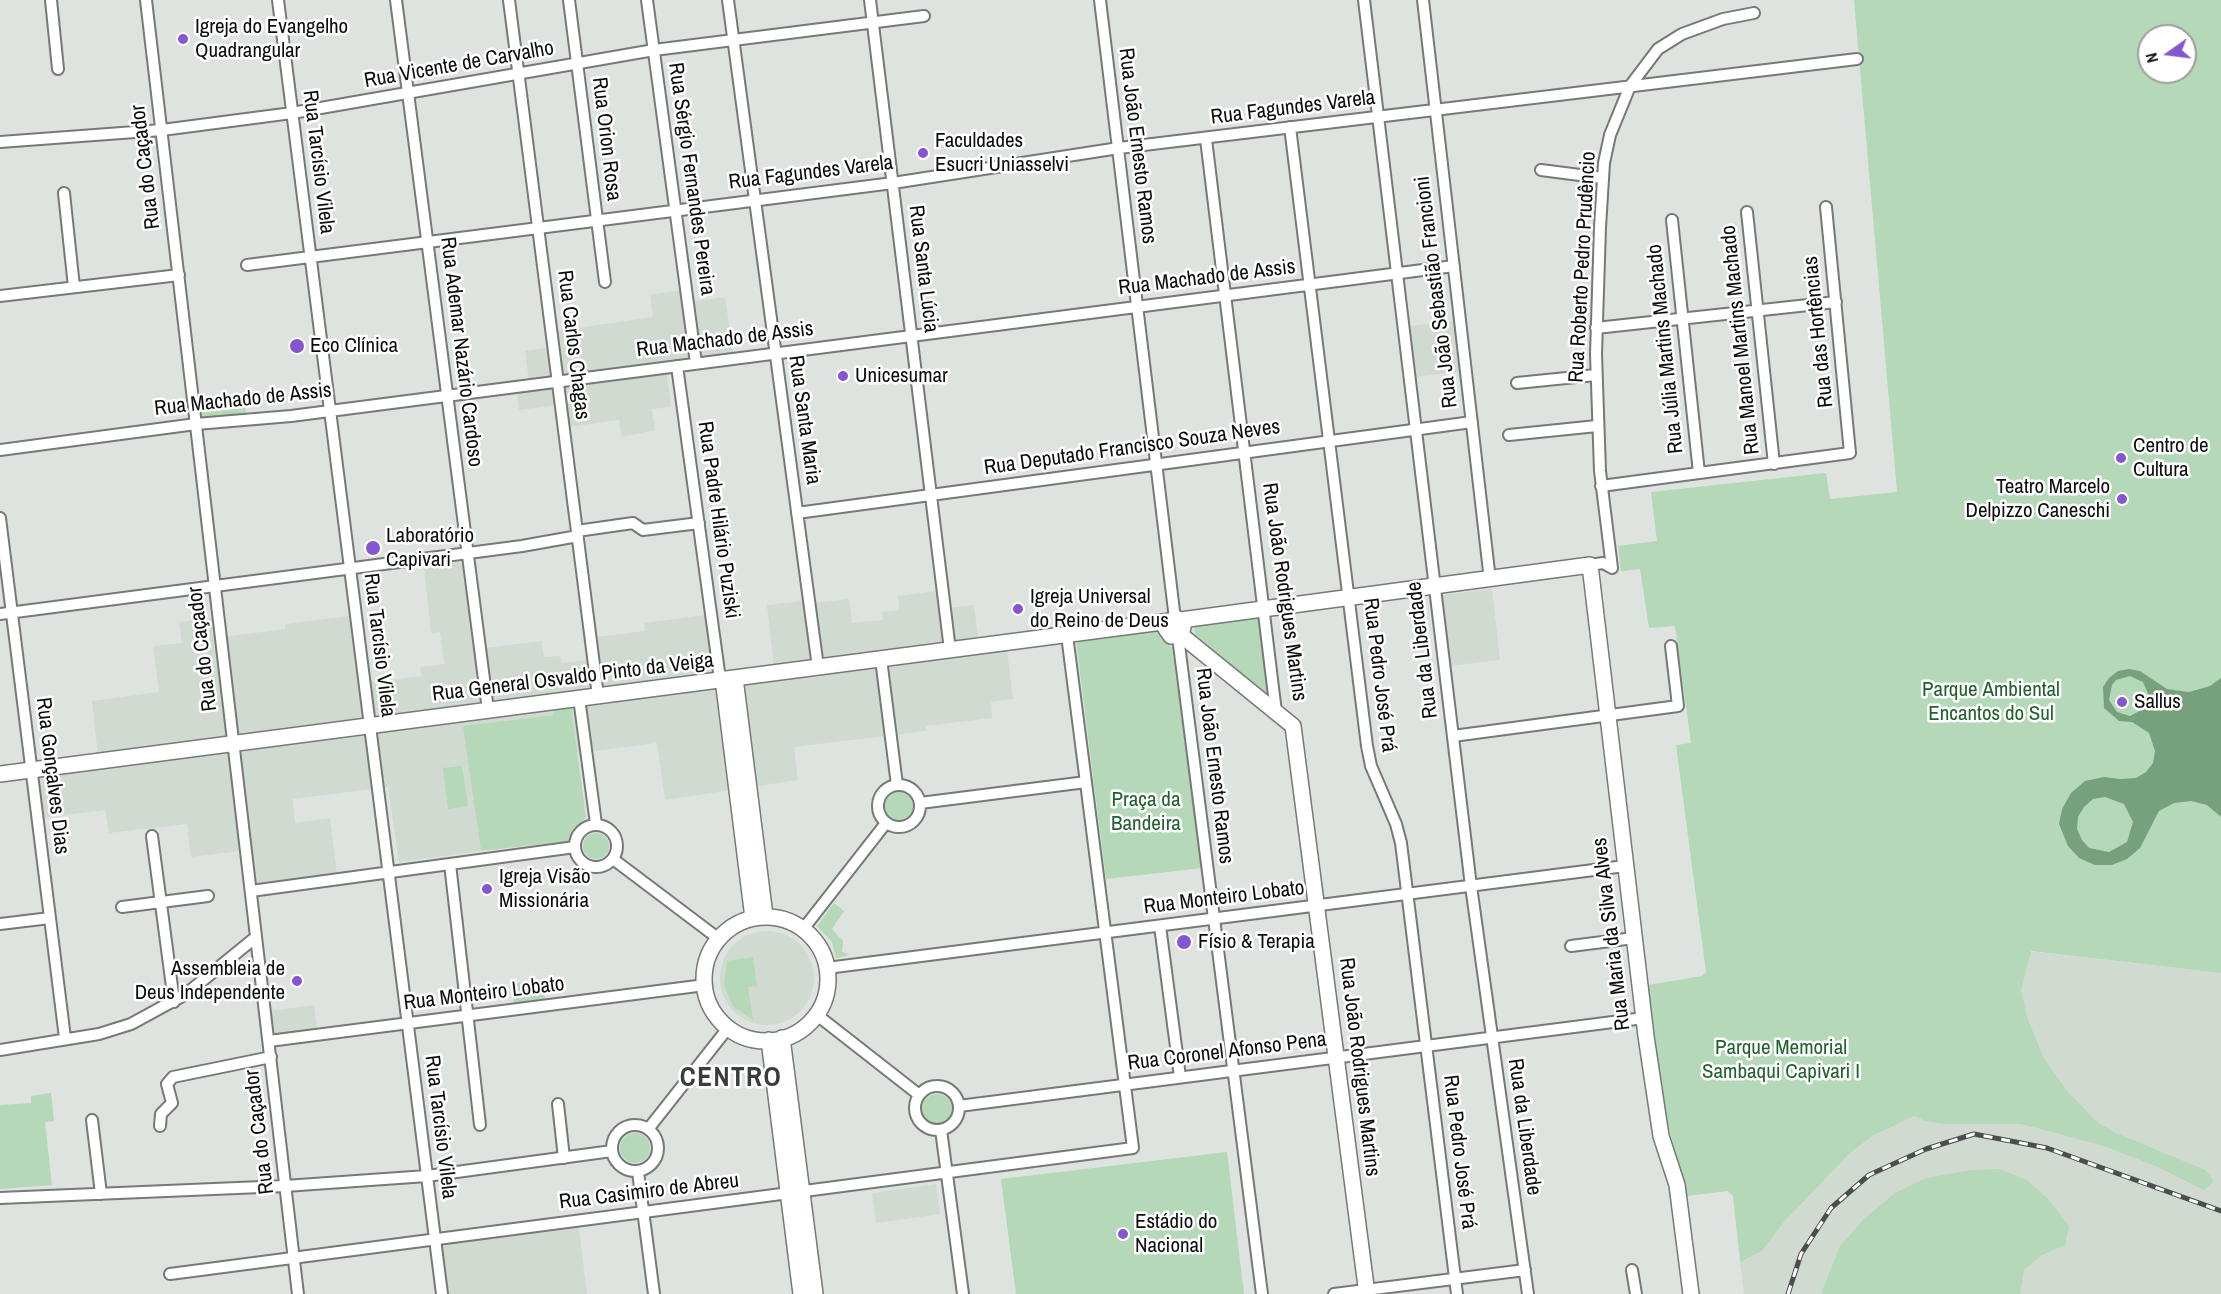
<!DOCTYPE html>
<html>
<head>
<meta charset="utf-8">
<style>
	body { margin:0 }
	#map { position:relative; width:2221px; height:1294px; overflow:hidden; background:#dfe3df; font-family:"Archivo Narrow",sans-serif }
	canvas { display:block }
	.north { position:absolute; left:2137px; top:24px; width:60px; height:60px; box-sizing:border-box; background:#fff; border:2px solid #9d9e9d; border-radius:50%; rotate:256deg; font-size:16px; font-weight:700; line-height:24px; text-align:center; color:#0b0c0b }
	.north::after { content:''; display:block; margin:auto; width:21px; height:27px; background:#8457d0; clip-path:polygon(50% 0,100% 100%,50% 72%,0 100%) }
</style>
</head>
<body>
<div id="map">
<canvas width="2221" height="1294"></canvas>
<div class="north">N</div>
</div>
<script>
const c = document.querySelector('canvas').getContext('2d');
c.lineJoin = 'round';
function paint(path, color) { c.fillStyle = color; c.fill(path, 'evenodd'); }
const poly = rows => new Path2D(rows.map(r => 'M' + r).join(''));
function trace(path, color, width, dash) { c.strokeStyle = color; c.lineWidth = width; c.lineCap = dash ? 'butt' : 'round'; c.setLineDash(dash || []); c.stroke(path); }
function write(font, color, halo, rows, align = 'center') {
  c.font = font + ' "Archivo Narrow",sans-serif'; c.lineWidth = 5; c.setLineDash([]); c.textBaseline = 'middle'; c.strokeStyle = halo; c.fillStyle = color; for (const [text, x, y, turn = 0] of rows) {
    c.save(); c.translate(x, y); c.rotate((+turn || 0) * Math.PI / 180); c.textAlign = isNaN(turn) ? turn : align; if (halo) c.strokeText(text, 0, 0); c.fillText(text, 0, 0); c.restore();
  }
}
const built = poly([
	[680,290,683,303,725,297,734,356,666,364,671,407,652,409,655,430,622,437,619,420,568,427,565,404,519,410,517,391,530,389,525,351,558,346,556,331,653,317,650,295],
	[1458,320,1464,371,1415,377,1409,326],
	[458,562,465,567,476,649,542,641,544,657,560,656,561,663,598,659,596,637,645,631,644,623,705,615,712,675,774,668,767,605,803,601,804,604,849,599,852,623,883,620,882,612,899,610,898,596,936,591,939,609,974,605,980,653,1007,650,1013,699,991,702,992,718,926,726,926,731,794,747,798,780,665,800,657,743,577,753,571,708,555,715,464,726,481,851,399,862,388,787,293,799,295,823,330,818,337,874,244,885,240,851,191,857,187,824,109,833,105,810,40,818,34,764,98,756,92,701,159,692,153,646,182,643,179,622,212,618,215,638,285,629,285,624,349,616,358,684,421,676,420,667,444,664,440,632,431,633,424,567],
	[1492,589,1500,660,1450,666,1442,595],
	'720 978a47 47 0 1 1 94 0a47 47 0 1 1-94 0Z',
	[1858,932,2221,973,2221,1294,1744,1294,1740,1262,1762,1251,1784,1222,1850,1153,1874,1135,1915,1116],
	[314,1005,317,1029,273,1034,270,1011],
	[936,1184,940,1214,876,1223,872,1193],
	[579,1228,587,1294,448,1294,442,1245]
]);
const green = poly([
	[1854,0,2221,0,2221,973,2031,951,2021,990,2027,1017,2043,1057,2067,1091,2097,1122,2116,1133,2205,1170,2214,1181,2204,1190,2158,1167,2104,1146,2041,1129,2020,1124,1946,1124,1925,1121,1915,1116,1874,1135,1850,1153,1784,1222,1762,1251,1740,1262,1733,1196,1728,1191,1687,1196,1666,1117,1648,985,1702,976,1706,972,1676,745,1691,743,1675,626,1649,628,1640,569,1621,571,1618,546,1657,541,1651,492,1826,473,1830,499,1897,492],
	[2149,36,2185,36,2185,72,2149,72],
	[243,393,246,413,201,418,198,399],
	[1258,618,1267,694,1196,635,1194,630,1197,625],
	[1149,630,1159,632,1172,648,1202,868,1106,879,1076,641],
	[571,707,586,817,569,841,481,851,463,726,554,715,554,710],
	[462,766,468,806,448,809,443,768],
	'885 806a14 14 0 1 1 28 0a14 14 0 1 1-28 0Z',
	'583 846a13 13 0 1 1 26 0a13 13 0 1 1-26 0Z',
	[834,903,844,911,832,929,843,941,842,952,850,955,836,958,832,942,817,926],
	[753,957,757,986,748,987,753,1020,733,1006,724,985,727,961],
	[542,980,545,999,514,1003,512,991,518,983],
	[51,1093,54,1121,45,1122,52,1185,0,1189,0,1105,31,1103,31,1096],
	'922 1109a15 15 0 1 1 30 0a15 15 0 1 1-30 0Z',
	'620 1148a15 15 0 1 1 30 0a15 15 0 1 1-30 0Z',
	[1227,1152,1244,1294,1016,1294,1001,1179],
	[2000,1169,2027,1180,2049,1200,2069,1226,2065,1245,2042,1255,2024,1270,2020,1294,1821,1294,1840,1246,1865,1218,1895,1193,1927,1178,1972,1170]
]);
const water = poly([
	[2129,669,2140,671,2167,689,2189,692,2210,686,2221,678,2221,817,2207,805,2191,801,2174,803,2159,811,2140,848,2127,859,2112,865,2095,865,2079,858,2068,846,2059,824,2062,809,2071,793,2085,781,2104,777,2120,779,2136,778,2146,772,2153,763,2155,751,2149,733,2132,722,2119,721,2104,708,2103,687,2109,678,2118,671],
	[2130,676,2143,682,2149,696,2143,709,2130,716,2117,712,2109,700,2112,685,2116,680],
	[2105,797,2124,804,2133,822,2127,842,2109,852,2089,848,2082,840,2077,829,2078,817,2084,807,2093,799]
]);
const street = poly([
	[51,0,58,69],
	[146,0,298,1294],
	[278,0,442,1294],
	[396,0,488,710],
	[509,0,598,696],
	[569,0,605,282],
	[647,0,696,363],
	[728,0,818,667],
	[870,0,950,650],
	[1100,0,1175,619],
	[1364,0,1471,886,1528,1294],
	[1423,0,1490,580],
	[1290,127,1367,746,1371,766,1396,824,1401,843,1457,1294],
	[1206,139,1276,712],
	[0,142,162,130,292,113,654,50,924,16],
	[1541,170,1603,178],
	[64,193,74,287],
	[1747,212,1774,464],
	[1672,220,1699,473],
	[247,265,893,183,1119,148,1857,59],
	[0,296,179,275],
	[1596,328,1836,302],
	[677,366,719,672,723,679],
	[1517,383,1596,375],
	[1509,435,1597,426],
	[0,450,196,424,291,416,1454,266],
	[1601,486,1850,453,1826,207],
	[797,513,1472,422],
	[0,518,65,1038],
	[577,531,633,523,643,530,699,523],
	[1590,565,1603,563,1612,568],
	[1612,568,1600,471,1596,354,1600,227,1604,163,1610,135,1630,86,1658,49,1682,34,1723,19,1754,13],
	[0,614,522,546,578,536],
	[1178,637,1262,1294],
	[881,659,897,785],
	[579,698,596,824],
	[1453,736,1678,706,1671,646],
	'878 806a21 21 0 1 1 42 0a21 21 0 1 1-42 0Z',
	[920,803,1086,782],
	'575 846a21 21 0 1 1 42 0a21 21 0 1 1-42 0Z',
	[152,836,174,1002],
	[613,859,719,939],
	[450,864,480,1125],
	[251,891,575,847],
	[122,907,208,896],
	[0,924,50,918],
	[1160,926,1180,1077],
	[804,928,886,823],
	[1571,946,1634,938],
	[827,968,1625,866],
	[817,1015,918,1094],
	[269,1041,705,985],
	[0,1050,99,1034,131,1024,186,994,256,937],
	'915 1108a22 22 0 1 1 44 0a22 22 0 1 1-44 0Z',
	[558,1104,564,1158],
	[959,1106,1644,1018],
	[92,1120,101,1194],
	'612 1148a23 23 0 1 1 46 0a23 23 0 1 1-46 0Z',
	[160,1126,161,1114,172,1103,167,1084,173,1077,271,1057],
	[649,1128,728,1028],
	[941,1130,963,1294],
	[638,1172,654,1294],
	[0,1198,285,1186,427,1176,612,1151],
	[1632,1270,1636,1294],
	[170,1274,1133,1148,1067,635],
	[1334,1294,1525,1270]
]);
const secondary = poly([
	[1181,620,1590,565,1646,1036,1661,1136,1677,1185,1691,1294],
	[1181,635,1184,623,1178,619,1170,621,1166,629,1171,636,1181,635,1293,726,1367,1294],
	[735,678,765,916],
	[723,679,753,918],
	[0,774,1170,621],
	'704 979a62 62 0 1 1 124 0a62 62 0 1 1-124 0Z',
	[782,1038,815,1294],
	[769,1040,801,1294]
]);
const rail = poly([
	[1788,1294,1801,1254,1831,1208,1869,1175,1926,1149,1974,1134,2047,1148,2221,1211]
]);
const markers = [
	[183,39,6,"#8457d0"],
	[923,153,6,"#8457d0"],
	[297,346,8,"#8457d0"],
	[843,376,6,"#8457d0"],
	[2121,458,6,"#8457d0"],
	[2122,499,6,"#8457d0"],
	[373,548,8,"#8457d0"],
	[1018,609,6,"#8457d0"],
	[2122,702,6,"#8457d0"],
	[487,889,6,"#8457d0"],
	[1184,942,8,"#8457d0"],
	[297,981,6,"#8457d0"],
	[1123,1234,6,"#8457d0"]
];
const poiNames = [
	["Igreja do Evangelho",195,27],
	["Quadrangular",195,51],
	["Faculdades",935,141],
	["Esucri Uniasselvi",935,165],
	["Eco Clínica",310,346],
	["Unicesumar",855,376],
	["Centro de",2133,446],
	["Cultura",2133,470],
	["Teatro Marcelo",2110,487,"right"],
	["Delpizzo Caneschi",2110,511,"right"],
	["Laboratório",386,536],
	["Capivari",386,560],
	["Igreja Universal",1030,597],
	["do Reino de Deus",1030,621],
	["Sallus",2134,702],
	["Igreja Visão",499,877],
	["Missionária",499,901],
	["Físio & Terapia",1198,942],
	["Assembleia de",285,969,"right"],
	["Deus Independente",285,993,"right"],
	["Estádio do",1135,1222],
	["Nacional",1135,1246]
];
const streetNames = [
	["Rua Vicente de Carvalho",459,65,-10],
	["Rua Fagundes Varela",1293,108,-7],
	["Rua Orion Rosa",606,139,83],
	["Rua João Ernesto Ramos",1137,146,83],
	["Rua Tarcísio Vilela",318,162,83],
	["Rua do Caçador",146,167,-97],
	["Rua Fagundes Varela",811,173,-7],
	["Rua Sérgio Fernandes Pereira",691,179,82],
	["Rua Roberto Pedro Prudêncio",1583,267,-87],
	["Rua Santa Lúcia",923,269,83],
	["Rua Machado de Assis",1207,278,-7],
	["Rua João Sebastião Francioni",1437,292,-97],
	["Rua das Hortências",1819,332,-96],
	["Rua Machado de Assis",725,340,-7],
	["Rua Manoel Martins Machado",1741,340,-96],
	["Rua Carlos Chagas",573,345,83],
	["Rua Júlia Martins Machado",1666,349,-96],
	["Rua Ademar Nazário Cardoso",461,352,83],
	["Rua Machado de Assis",243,400,-6],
	["Rua Santa Maria",804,420,82],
	["Rua Deputado Francisco Souza Neves",1132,448,-8],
	["Rua Padre Hilário Puziski",718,520,82],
	["Rua João Rodrigues Martins",1284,592,82],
	["Rua Tarcísio Vilela",379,645,83],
	["Rua do Caçador",203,649,-97],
	["Rua da Liberdade",1423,650,-97],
	["Rua Pedro José Prá",1379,675,83],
	["Rua General Osvaldo Pinto da Veiga",573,678,-7],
	["Rua João Ernesto Ramos",1214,766,83],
	["Rua Gonçalves Dias",52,776,83],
	["Rua Monteiro Lobato",1224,898,-7],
	["Rua Maria da Silva Alves",1612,934,-97],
	["Rua Monteiro Lobato",484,994,-7],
	["Rua Coronel Afonso Pena",1227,1052,-7],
	["Rua João Rodrigues Martins",1359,1067,83],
	["Rua Tarcísio Vilela",440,1127,83],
	["Rua da Liberdade",1524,1127,82],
	["Rua do Caçador",260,1132,-97],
	["Rua Pedro José Prá",1459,1152,83],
	["Rua Casimiro de Abreu",649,1192,-7]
];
const parkNames = [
	["Parque Ambiental",1991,690],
	["Encantos do Sul",1991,714],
	["Praça da",1146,800],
	["Bandeira",1146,824],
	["Parque Memorial",1781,1048],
	["Sambaqui Capivari I",1781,1072]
];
const districtNames = [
	["CENTRO",731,1079]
];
paint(built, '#d0dad1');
paint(green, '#b4d8b8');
paint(water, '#77a17c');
trace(street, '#767976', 14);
trace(secondary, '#767976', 18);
trace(street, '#fff', 10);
trace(secondary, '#fff', 15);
trace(rail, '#4c4e4c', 5);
trace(rail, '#fff', 3, [9]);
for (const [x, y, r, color] of markers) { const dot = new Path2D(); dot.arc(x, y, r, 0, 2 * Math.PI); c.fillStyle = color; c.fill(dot); trace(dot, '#fff', 2); }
write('21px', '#0b0c0b', '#fff', poiNames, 'left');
write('21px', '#0b0c0b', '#fff', streetNames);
write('21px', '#22602f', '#fff', parkNames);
c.letterSpacing = '1.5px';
write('bold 27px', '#3a3d3a', '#fff', districtNames);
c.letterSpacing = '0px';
</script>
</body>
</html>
